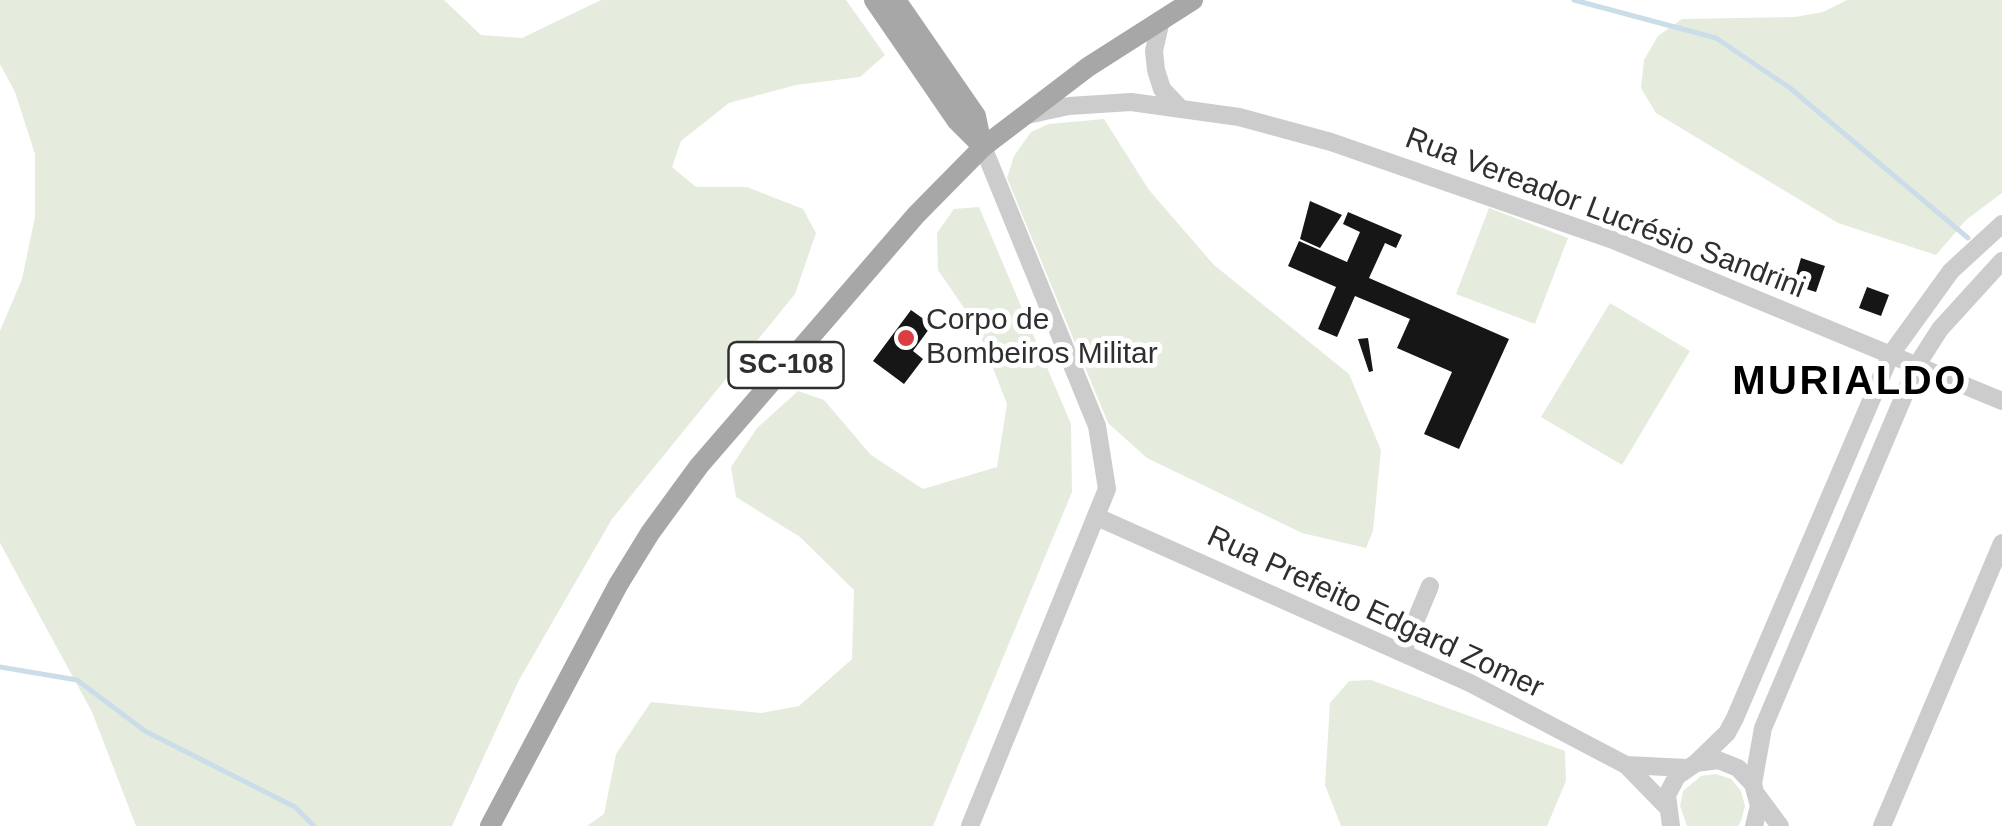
<!DOCTYPE html>
<html>
<head>
<meta charset="utf-8">
<style>
	body { margin:0 }
	canvas { display:block; background:#fff }
</style>
</head>
<body>
<canvas width="2002" height="826"></canvas>
<script>
const c = document.querySelector('canvas').getContext('2d');
c.lineJoin = 'round';
function paint(path, color) { c.fillStyle = color; c.fill(path, 'evenodd'); }
const poly = rows => new Path2D(rows.map(r => 'M' + r).join(''));
function trace(path, color, width, dash) { c.strokeStyle = color; c.lineWidth = width; c.lineCap = dash ? 'butt' : 'round'; c.setLineDash(dash || []); c.stroke(path); }
function write(font, color, halo, rows, align = 'center') {
  c.font = font + ' Arial,sans-serif'; c.lineWidth = 10; c.setLineDash([]); c.textBaseline = 'middle'; c.strokeStyle = halo; c.fillStyle = color; for (const [text, x, y, turn = 0] of rows) {
    c.save(); c.translate(x, y); c.rotate((+turn || 0) * Math.PI / 180); c.textAlign = isNaN(turn) ? turn : align; if (halo) c.strokeText(text, 0, 0); c.fillText(text, 0, 0); c.restore();
  }
}
const green = poly([
	[0,0,444,0,481,35,522,38,601,0,846,0,885,55,860,77,796,85,729,103,681,141,672,167,696,187,747,187,803,209,816,233,795,294,612,519,519,680,452,826,136,826,92,712,0,543,0,331,22,279,35,217,35,154,15,92,0,64],
	[1847,0,2002,0,2002,193,1966,220,1936,255,1838,223,1656,113,1641,88,1644,60,1658,36,1682,19,1795,17,1823,12],
	[1104,119,1149,190,1214,265,1349,374,1381,450,1373,531,1366,548,1302,533,1147,458,1108,423,1007,178,1014,156,1031,132,1049,124],
	[979,207,1071,424,1072,492,933,826,587,826,604,814,616,754,651,702,761,713,799,706,852,659,854,590,800,537,736,497,731,467,757,428,798,391,824,400,871,455,923,489,997,467,1007,404,977,327,938,270,937,233,954,209],
	[1489,208,1568,238,1535,324,1456,294],
	[1610,303,1690,351,1622,465,1541,417],
	[1371,680,1565,751,1566,781,1547,826,1341,826,1325,785,1330,703,1349,681],
	[1716,774,1731,779,1741,791,1745,806,1741,821,1738,826,1687,826,1680,806,1683,791,1701,776]
]);
const stream = poly([
	[1574,0,1716,38,1790,88,1968,238],
	[0,667,77,680,145,731,295,807,314,826]
]);
const building = poly([
	[1310,201,1342,215,1320,248,1300,239],
	[1348,212,1402,235,1396,248,1385,243,1369,278,1509,339,1459,449,1424,434,1452,372,1397,348,1410,319,1355,296,1337,337,1318,329,1336,287,1288,266,1299,241,1347,262,1360,232,1343,224],
	[1801,258,1825,266,1816,292,1793,285],
	[1867,287,1889,295,1881,316,1859,308],
	[911,310,932,325,913,351,923,359,904,384,873,361],
	[1368,338,1373,371,1369,372,1358,339]
]);
const minor = poly([
	[1161,20,1154,51,1156,70,1162,89,1180,108],
	[1027,115,1069,106,1131,102,1239,117,1331,142,1613,240,2002,401],
	[1097,517,1470,683,1626,765,1666,806],
	[1403,651,1430,586],
	[1696,763,1727,733,1735,718,1891,354,1951,271,2002,224],
	[1627,765,1686,768],
	[1753,784,1763,728,1917,365,1940,329,2002,261],
	[1757,795,1780,826],
	[970,826,1107,489,1097,426,983,147],
	[1671,826,1667,795,1677,776,1696,763,1718,760,1738,768,1753,784,1759,806,1754,826],
	[1882,826,2002,543]
]);
const major = poly([
	[874,0,957,121,983,147],
	[896,0,976,116,982,145],
	[490,826,618,585,650,533,699,466,916,215,983,147,1088,67,1193,0]
]);
const markers = [
	[906,338,10,"#db3d41"]
];
const shields = [
	[786,365,115]
];
const shieldNames = [
	["SC-108",786,365]
];
const streetNames = [
	["Rua Vereador Lucrésio Sandrini",1605,214,21],
	["Rua Prefeito Edgard Zomer",1375,613,25]
];
const poiNames = [
	["Corpo de",926,321],
	["Bombeiros Militar",926,355]
];
const districtNames = [
	["MURIALDO",1850,383]
];
paint(green, '#e5ecde');
trace(stream, '#ccddea', 5);
paint(building, '#161616');
trace(minor, '#ccc', 18);
trace(major, '#a7a7a7', 20);
for (const [x, y, r, color] of markers) { const dot = new Path2D(); dot.arc(x, y, r, 0, 2 * Math.PI); c.fillStyle = color; c.fill(dot); trace(dot, '#fff', 4); }
for (const [x, y, w] of shields) { const box = new Path2D(); box.roundRect(x - w / 2, y - 23, w, 46, 8); c.fillStyle = '#fff'; c.fill(box); trace(box, '#2f2f2f', 2.5); }
write('bold 28px', '#2f2f2f', null, shieldNames);
write('30px', '#2f2f2f', '#fff', streetNames);
write('30px', '#2f2f2f', '#fff', poiNames, 'left');
c.letterSpacing = '2.5px';
write('bold 40px', '#000', '#fff', districtNames);
c.letterSpacing = '0px';
</script>
</body>
</html>
